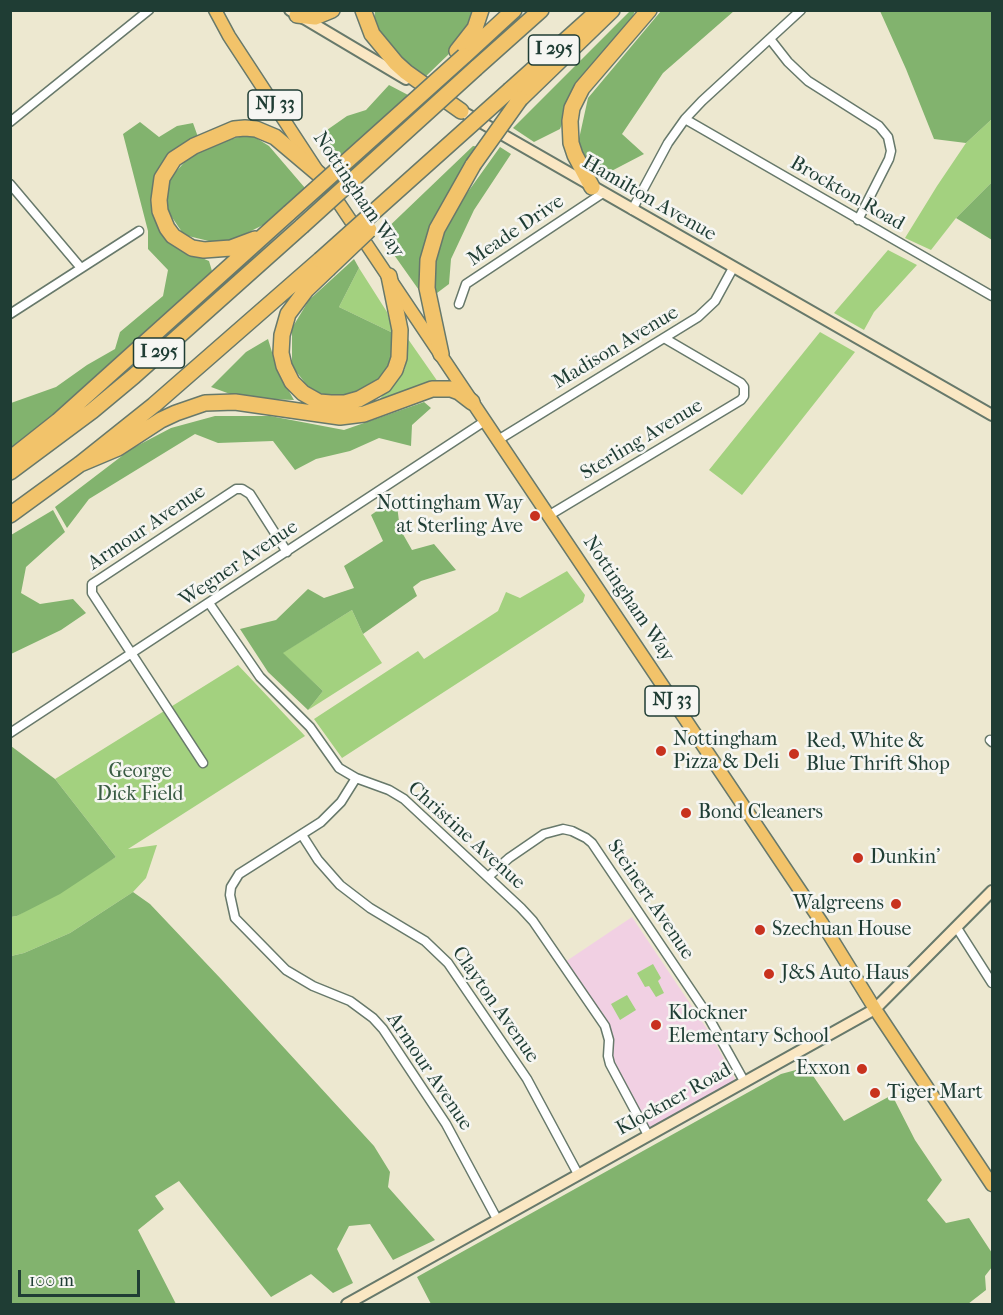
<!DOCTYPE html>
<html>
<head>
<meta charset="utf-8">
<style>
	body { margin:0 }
	#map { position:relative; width:1003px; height:1315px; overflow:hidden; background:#ede8d0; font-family:"IM FELL French Canon",serif }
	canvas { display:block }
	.frame { position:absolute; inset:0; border:12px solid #1f3d34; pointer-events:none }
	.scale { position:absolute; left:18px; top:1270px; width:122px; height:27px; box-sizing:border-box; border:3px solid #1f3d34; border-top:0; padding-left:8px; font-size:18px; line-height:21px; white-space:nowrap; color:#1f3d34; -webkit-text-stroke:4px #f6f6f2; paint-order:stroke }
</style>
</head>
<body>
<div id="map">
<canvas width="1003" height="1315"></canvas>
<div class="frame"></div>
<div class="scale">100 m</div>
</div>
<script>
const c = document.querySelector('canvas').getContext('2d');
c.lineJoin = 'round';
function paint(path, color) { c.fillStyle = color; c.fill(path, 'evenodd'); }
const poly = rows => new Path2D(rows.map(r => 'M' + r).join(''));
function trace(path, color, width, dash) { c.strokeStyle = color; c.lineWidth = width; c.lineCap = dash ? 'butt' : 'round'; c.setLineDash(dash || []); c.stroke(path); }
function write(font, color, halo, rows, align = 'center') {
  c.font = font + ' "IM FELL French Canon",serif'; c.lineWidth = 5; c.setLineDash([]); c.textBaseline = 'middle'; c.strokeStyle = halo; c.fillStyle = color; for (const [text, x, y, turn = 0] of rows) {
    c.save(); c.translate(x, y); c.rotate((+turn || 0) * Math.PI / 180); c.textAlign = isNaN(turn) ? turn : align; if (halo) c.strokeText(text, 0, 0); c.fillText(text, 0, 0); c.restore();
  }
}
const built = poly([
	[632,917,709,1032,735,1079,729,1085,652,1128,648,1126,614,1066,612,1058,614,1044,611,1031,565,962]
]);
const green = poly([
	[992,119,992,182,956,218,931,250,905,238,937,186,966,143],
	[888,250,917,265,874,312,864,330,834,313],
	[359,268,387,312,393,333,339,307],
	[820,332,855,352,742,495,709,470],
	[408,339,438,382,373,407,405,369],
	[567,571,585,595,583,602,342,758,314,719,418,651,424,659,498,611,506,592,520,598],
	[352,610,363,634,382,663,308,710,323,691,282,653],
	[238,665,305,736,128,849,157,845,146,878,133,892,70,933,24,953,11,956,11,917,17,916,116,857,55,779],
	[653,964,661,978,658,981,664,993,656,997,649,986,645,987,637,973],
	[627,995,636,1010,620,1020,611,1004]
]);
const forest = poly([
	[375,10,473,11,474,19,451,52,423,79,393,48,374,23],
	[630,11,635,11,630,22,574,93,560,129,534,142,513,128],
	[661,11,734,11,663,73,622,134,644,154,600,177,582,159,579,139,588,98],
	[880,11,992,11,992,119,966,143,934,139,906,69],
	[389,85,410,96,332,168,327,160,327,130,347,116,366,110],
	[140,122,159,137,177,126,193,123,198,137,177,148,161,165,155,183,161,230,176,247,209,261,212,271,122,359,11,450,11,403,56,387,87,365,115,349,120,332,163,296,168,270,148,249,148,231,123,134],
	[250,134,269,146,305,188,267,223,231,241,213,242,184,235,167,210,165,184,189,157,218,143],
	[473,146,481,147,445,201,421,293,380,235],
	[500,147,511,154,474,210,451,259,449,284,433,296,434,256,455,210],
	[992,182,992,240,956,218],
	[354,259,359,268,339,307,393,333,394,362,373,385,347,398,312,392,292,366,292,328,309,300],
	[268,339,278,372,294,400,241,398,211,387,246,352],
	[424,402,431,408,412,425,411,446,379,438,350,451,316,459,295,470,273,441,218,443,195,434,89,499,67,528,55,507,131,449,171,428,215,416,270,416,344,430],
	[396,498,400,529,412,550,434,544,456,570,421,581,413,587,417,596,363,634,352,610,283,653,323,691,308,710,268,672,240,629,276,620,308,589,324,598,354,588,344,566,383,541,371,515],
	[53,510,65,532,26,567,21,593,40,604,73,599,86,613,61,630,11,654,11,535],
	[11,746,55,779,116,857,60,894,17,916,11,917],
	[133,892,150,904,221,979,374,1146,390,1172,388,1187,435,1240,393,1260,370,1224,349,1226,337,1249,353,1283,333,1293,311,1274,271,1297,179,1181,155,1196,164,1209,138,1230,176,1304,11,1304,11,956,24,953,70,933],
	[807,1067,844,1121,892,1095,915,1140,942,1180,927,1200,946,1223,969,1218,992,1253,992,1267,985,1276,986,1290,968,1304,431,1304,417,1277,781,1074]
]);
const street = poly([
	[770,39,788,62,808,81,879,126,888,137,891,151,889,159,858,220],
	[685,119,992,296],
	[10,122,149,10],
	[10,184,81,268],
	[632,210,668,143,685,119,702,101,801,10],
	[459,304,466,284,603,193],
	[10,314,139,231],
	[498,440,698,317,715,301,733,268],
	[548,516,741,400,744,396,744,387,741,383,664,338],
	[209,603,260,677,310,727,339,768,356,778,389,790,404,799,521,908,533,921,605,1026,609,1040,608,1056,610,1064,648,1135],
	[10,733,485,421],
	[990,740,992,742],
	[203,763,92,593,92,584,236,489,242,489,250,494,287,552],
	[356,778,341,802,321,822,239,874,231,887,230,895,235,918,286,970,313,986,350,1001,373,1018,383,1029,446,1124,497,1219],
	[302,835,318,860,340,885,370,908,425,941,448,963,527,1079,578,1174],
	[488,877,509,858,544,834,563,829,572,831,586,838,592,843,705,1011,744,1081],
	[957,928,992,983]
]);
const secondary = poly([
	[290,10,406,79],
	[456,108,992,415],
	[347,1304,875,1009,992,891]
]);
const primary = poly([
	[215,10,229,36,320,175,822,923,875,1009,992,1185]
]);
const highway = poly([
	[363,10,372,34,396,63,406,72,461,111],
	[297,15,315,17,332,10],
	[457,51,475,28,481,10],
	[464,56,514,10],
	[476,68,541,10],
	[510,90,597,12],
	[520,99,612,10],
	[592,187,575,155,571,143,570,121,572,108,582,88,649,10],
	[255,239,231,248,204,250,192,248,173,236,167,228,160,211,159,200,162,178,174,159,194,146,234,129,245,128,256,129,275,137,320,175],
	[328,269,306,290,288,314,282,335,281,353,284,366,292,382,303,393,319,402,331,403,345,403,359,399,384,385,395,370,399,358,400,330,389,276],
	[441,354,427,288,428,260,437,229,473,165],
	[10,459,58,421,289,213],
	[80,464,118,448,161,420,176,413,205,403,235,402,340,417,364,414,432,389,451,389,459,392,472,402],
	[10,472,92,411,134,376,302,226],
	[10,515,80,464,154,405,320,260]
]);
const highwayBridge = poly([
	[473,165,520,99],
	[289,213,464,56],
	[302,226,476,68],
	[320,260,510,90],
	[328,269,369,230]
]);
const markers = [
	[535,516,6,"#c8321e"],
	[661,751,6,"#c8321e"],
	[794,754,6,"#c8321e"],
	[686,813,6,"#c8321e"],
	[858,858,6,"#c8321e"],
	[896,904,6,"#c8321e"],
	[760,930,6,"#c8321e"],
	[769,974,6,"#c8321e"],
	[656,1025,6,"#c8321e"],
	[862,1069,6,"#c8321e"],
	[875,1093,6,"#c8321e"]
];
const shields = [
	[554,50,51],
	[275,105,54],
	[159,353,51],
	[672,701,54]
];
const shieldNames = [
	["I 295",554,50],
	["NJ 33",275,105],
	["I 295",159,353],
	["NJ 33",672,701]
];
const streetNames = [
	["Brockton Road",847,194,30],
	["Nottingham Way",358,195,56],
	["Hamilton Avenue",649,199,30],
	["Meade Drive",516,231,-34],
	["Madison Avenue",616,348,-31],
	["Sterling Avenue",642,440,-31],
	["Armour Avenue",147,528,-34],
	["Wegner Avenue",239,564,-34],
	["Nottingham Way",628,599,56],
	["Christine Avenue",466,836,42],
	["Steinert Avenue",650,900,56],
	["Clayton Avenue",495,1005,55],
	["Armour Avenue",429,1072,56],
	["Klockner Road",674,1100,-29]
];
const poiNames = [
	["Nottingham Way",523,504,"right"],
	["at Sterling Ave",523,527,"right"],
	["Nottingham",673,740],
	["Pizza & Deli",673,763],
	["Red, White &",806,742],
	["Blue Thrift Shop",806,765],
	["Bond Cleaners",698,813],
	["Dunkin'",870,858],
	["Walgreens",884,904,"right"],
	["Szechuan House",772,930],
	["J&S Auto Haus",781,974],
	["Klockner",668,1014],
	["Elementary School",668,1037],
	["Exxon",850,1069,"right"],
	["Tiger Mart",887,1093]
];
const parkNames = [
	["George",140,772],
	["Dick Field",140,795]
];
paint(built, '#f1d0e3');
paint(green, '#a3d17f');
paint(forest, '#82b36e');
trace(street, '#67796b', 11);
trace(secondary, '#67796b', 14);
trace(primary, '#67796b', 15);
trace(highway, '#67796b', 18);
trace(street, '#fff', 8);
trace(secondary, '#fae7c3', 10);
trace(primary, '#f2c36a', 12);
trace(highway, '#f2c36a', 15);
trace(highwayBridge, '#67796b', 18, []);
trace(highwayBridge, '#f2c36a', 15);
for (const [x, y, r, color] of markers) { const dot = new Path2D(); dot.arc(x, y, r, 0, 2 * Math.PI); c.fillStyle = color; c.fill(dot); trace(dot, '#f6f6f2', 2); }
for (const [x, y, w] of shields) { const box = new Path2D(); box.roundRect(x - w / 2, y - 15, w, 30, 4.5); c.fillStyle = '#f6f6f2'; c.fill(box); trace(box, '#1f3d34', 1.5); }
write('bold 18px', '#1f3d34', null, shieldNames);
write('20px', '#1f3d34', '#f6f6f2', streetNames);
write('20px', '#1f3d34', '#f6f6f2', poiNames, 'left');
write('20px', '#395b43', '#f6f6f2', parkNames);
</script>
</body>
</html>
